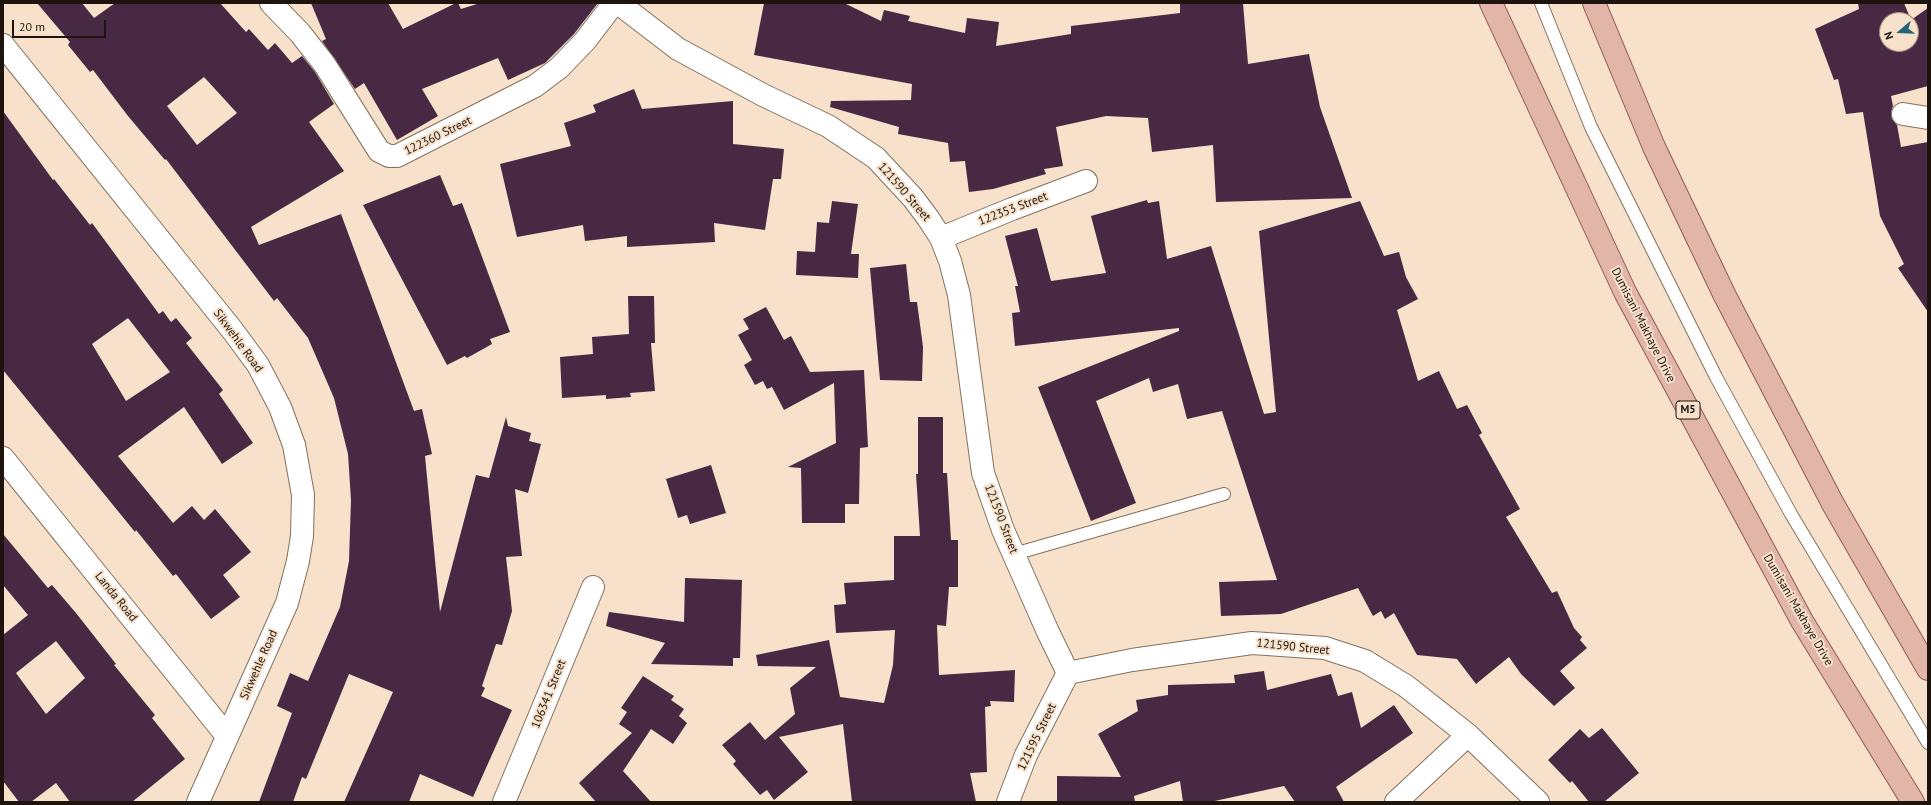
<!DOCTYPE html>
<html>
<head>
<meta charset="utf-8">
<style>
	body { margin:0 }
	#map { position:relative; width:1931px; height:805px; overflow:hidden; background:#f7e1cb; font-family:"PT Sans",sans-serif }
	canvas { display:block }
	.frame { position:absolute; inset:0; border:4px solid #1d150d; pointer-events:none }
	.north { position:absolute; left:1879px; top:12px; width:40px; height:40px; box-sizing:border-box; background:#f7e1cb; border:1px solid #a08f7f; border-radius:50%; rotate:251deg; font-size:11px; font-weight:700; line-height:16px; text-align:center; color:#1d150d }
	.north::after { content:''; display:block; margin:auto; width:14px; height:18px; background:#216577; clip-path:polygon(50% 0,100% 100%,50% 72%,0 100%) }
	.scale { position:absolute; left:12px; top:20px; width:94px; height:18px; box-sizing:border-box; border:2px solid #1d150d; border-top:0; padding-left:5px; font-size:12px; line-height:14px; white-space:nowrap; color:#1d150d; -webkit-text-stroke:3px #f7e1cb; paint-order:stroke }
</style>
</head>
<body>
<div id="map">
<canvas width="1931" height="805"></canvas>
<div class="frame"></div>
<div class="north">N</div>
<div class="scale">20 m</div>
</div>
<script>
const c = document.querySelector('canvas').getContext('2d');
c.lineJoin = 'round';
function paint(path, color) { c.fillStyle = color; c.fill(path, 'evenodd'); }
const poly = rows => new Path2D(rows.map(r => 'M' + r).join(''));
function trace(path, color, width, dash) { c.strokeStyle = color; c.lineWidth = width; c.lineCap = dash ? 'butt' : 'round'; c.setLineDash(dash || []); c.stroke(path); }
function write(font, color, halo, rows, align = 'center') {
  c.font = font + ' "PT Sans",sans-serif'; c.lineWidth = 4; c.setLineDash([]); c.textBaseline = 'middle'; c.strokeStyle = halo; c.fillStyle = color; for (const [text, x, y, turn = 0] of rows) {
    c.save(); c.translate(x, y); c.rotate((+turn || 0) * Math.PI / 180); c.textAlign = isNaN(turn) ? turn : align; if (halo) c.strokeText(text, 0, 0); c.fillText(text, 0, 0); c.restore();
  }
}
const building = poly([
	[37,3,82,3,94,18,115,3,220,3,246,32,249,29,268,50,275,43,292,63,302,56,315,72,334,104,309,122,344,171,251,227,259,245,341,214,414,411,422,409,432,454,425,456,440,612,476,475,489,478,506,417,508,426,531,433,529,441,541,444,528,493,515,489,522,556,506,557,512,611,502,645,496,644,482,686,485,688,481,696,512,710,473,797,420,774,409,802,344,802,393,692,349,674,306,779,302,777,293,802,259,802,292,713,277,706,290,673,308,681,340,607,349,561,351,500,348,454,334,398,308,338,277,298,274,301,166,159,165,160,128,116,93,70,90,72,68,45,70,42],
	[204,77,237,113,197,145,167,106],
	[311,3,388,3,403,29,456,3,458,3,461,9,480,3,598,3,574,34,545,63,508,80,498,58,422,89,438,116,397,140,364,83,355,89,322,41,326,39],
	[764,3,844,3,881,21,884,10,910,16,908,21,965,33,967,18,999,22,996,46,1071,34,1071,26,1180,13,1180,3,1243,3,1248,64,1309,54,1320,107,1352,198,1216,202,1213,145,1152,152,1148,118,1106,116,1056,127,1063,166,1044,169,1046,174,993,189,969,192,965,161,950,162,948,143,898,134,899,127,830,107,831,101,911,100,912,84,754,55],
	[1858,3,1904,3,1911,20,1928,8,1928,86,1891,96,1893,106,1891,112,1892,119,1897,125,1901,147,1928,142,1928,312,1898,268,1904,264,1880,216,1863,112,1846,114,1838,79,1834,80,1815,29,1859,9],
	[1887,20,1911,20,1911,44,1887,44],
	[634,89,642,109,733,101,733,144,784,149,781,179,773,179,765,230,714,223,715,242,627,247,627,236,585,241,583,225,517,237,500,164,571,146,564,123,596,112,593,105],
	[3,111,53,180,54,179,90,225,92,223,159,314,163,311,171,322,176,318,192,338,186,343,223,390,219,394,253,443,222,464,184,407,118,456,173,523,192,506,204,520,215,509,251,552,223,575,240,597,211,619,176,574,173,576,136,530,135,532,3,370],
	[128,318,170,372,126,401,92,344],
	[440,175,453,206,462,203,510,332,490,339,492,344,467,358,465,356,447,365,363,205],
	[1147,200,1148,203,1159,201,1167,259,1211,246,1264,414,1276,412,1259,231,1360,201,1384,256,1399,252,1406,277,1418,299,1397,310,1418,381,1439,371,1457,409,1467,405,1482,433,1479,435,1520,509,1506,517,1552,593,1557,591,1574,628,1582,637,1580,640,1587,648,1560,671,1575,688,1554,706,1521,674,1509,657,1476,684,1457,659,1417,655,1394,613,1385,619,1381,611,1373,616,1358,588,1281,614,1221,616,1219,582,1277,580,1222,411,1187,419,1178,384,1153,392,1149,378,1096,401,1136,503,1091,521,1038,387,1179,331,1179,328,1015,346,1012,313,1020,312,1015,286,1018,286,1005,236,1037,228,1051,281,1106,273,1091,216],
	[832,201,858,204,851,254,859,254,858,278,796,275,797,251,815,252,817,222,829,223],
	[906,264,910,302,917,302,923,347,922,381,880,380,870,268],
	[628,296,654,296,655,343,651,343,655,391,630,393,631,397,606,399,606,395,562,398,560,357,593,354,592,337,629,334],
	[766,307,784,340,791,336,810,372,864,370,868,447,860,448,859,504,845,504,845,523,802,523,801,468,788,467,836,443,834,383,784,410,772,387,767,389,763,381,755,385,744,365,752,360,738,335,749,329,743,319],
	[918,417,943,417,943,473,947,473,951,540,958,540,958,587,949,587,946,626,937,625,939,675,1015,670,1014,702,990,701,991,706,985,707,987,772,970,773,976,802,852,802,843,724,779,737,808,772,774,800,767,790,760,795,733,764,736,761,722,745,750,722,765,740,795,714,790,688,816,667,758,666,756,655,829,640,840,697,884,703,893,665,895,630,836,633,834,605,846,604,844,583,894,580,894,536,920,536,916,474,918,474],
	[711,465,726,513,690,524,687,515,678,518,666,479],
	[3,534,48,588,52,585,76,613,116,664,114,665,155,715,152,718,185,759,132,802,70,802,56,783,31,802,19,802,3,781,3,635,28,615,3,585],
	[56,641,85,678,46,714,16,673],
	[685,578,742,580,740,658,733,658,733,666,651,664,665,643,606,626,609,612,684,622],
	[1264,671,1267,690,1331,674,1338,696,1352,692,1361,728,1394,705,1413,733,1336,787,1344,802,1295,802,1284,786,1210,802,1183,802,1180,781,1134,796,1135,802,1057,802,1057,776,1121,777,1098,734,1138,711,1136,700,1168,695,1168,685,1235,683,1234,675],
	[643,676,674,696,671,700,684,709,679,716,687,723,673,744,651,729,623,771,651,802,596,802,579,783,632,733,619,724,627,712,621,708],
	[1602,728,1639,773,1604,802,1589,802,1572,781,1570,783,1548,760,1580,729,1589,738]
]);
const lane = poly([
	[1541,3,1591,127,1716,377,1791,514,1928,743],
	[1014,554,1224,494]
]);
const street = poly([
	[271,3,300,33,325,65,379,151,389,156,397,156,535,86,559,68,585,41,614,3],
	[618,3,678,49,763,95,828,126,876,158,913,198,928,218,941,238,950,261,959,295,983,473,1003,530,1048,632,1068,673],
	[3,45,233,331,258,365,280,407,294,445,303,495,302,536,298,561,287,603,198,802],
	[1903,114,1928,118],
	[941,238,1012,209,1086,181],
	[3,458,227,736],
	[1068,673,1132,660,1252,643,1325,648,1365,661,1406,686,1468,735,1538,802],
	[504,802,593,587],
	[1008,802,1026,755,1068,673],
	[1396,802,1468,735]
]);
const primary = poly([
	[1491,3,1625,292,1802,621,1913,802],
	[1594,3,1654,147,1725,296,1833,504,1928,669]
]);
const shields = [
	[1688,410,24]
];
const shieldNames = [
	["M5",1688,410]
];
const streetNames = [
	["122360 Street",438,136,-26],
	["121590 Street",904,192,49],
	["122353 Street",1013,209,-21],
	["Dumisani Makhaye Drive",1643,325,63],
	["Sikwehle Road",238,341,54],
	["121590 Street",1001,519,69],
	["Landa Road",116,597,51],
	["Dumisani Makhaye Drive",1798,610,60],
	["121590 Street",1293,647,6],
	["Sikwehle Road",259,665,-66],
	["106341 Street",549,694,-68],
	["121595 Street",1037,737,-64]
];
paint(building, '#472944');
trace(lane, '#84715d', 14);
trace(street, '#84715d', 24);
trace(primary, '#915c4d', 24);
trace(lane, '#fff', 12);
trace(street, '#fff', 22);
trace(primary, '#e2b5a9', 22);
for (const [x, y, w] of shields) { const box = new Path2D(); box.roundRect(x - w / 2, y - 9, w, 18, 3); c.fillStyle = '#f7e1cb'; c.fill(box); trace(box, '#1d150d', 1); }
write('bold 11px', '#1d150d', null, shieldNames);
write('12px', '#1d150d', '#f7e1cb', streetNames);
</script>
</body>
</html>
